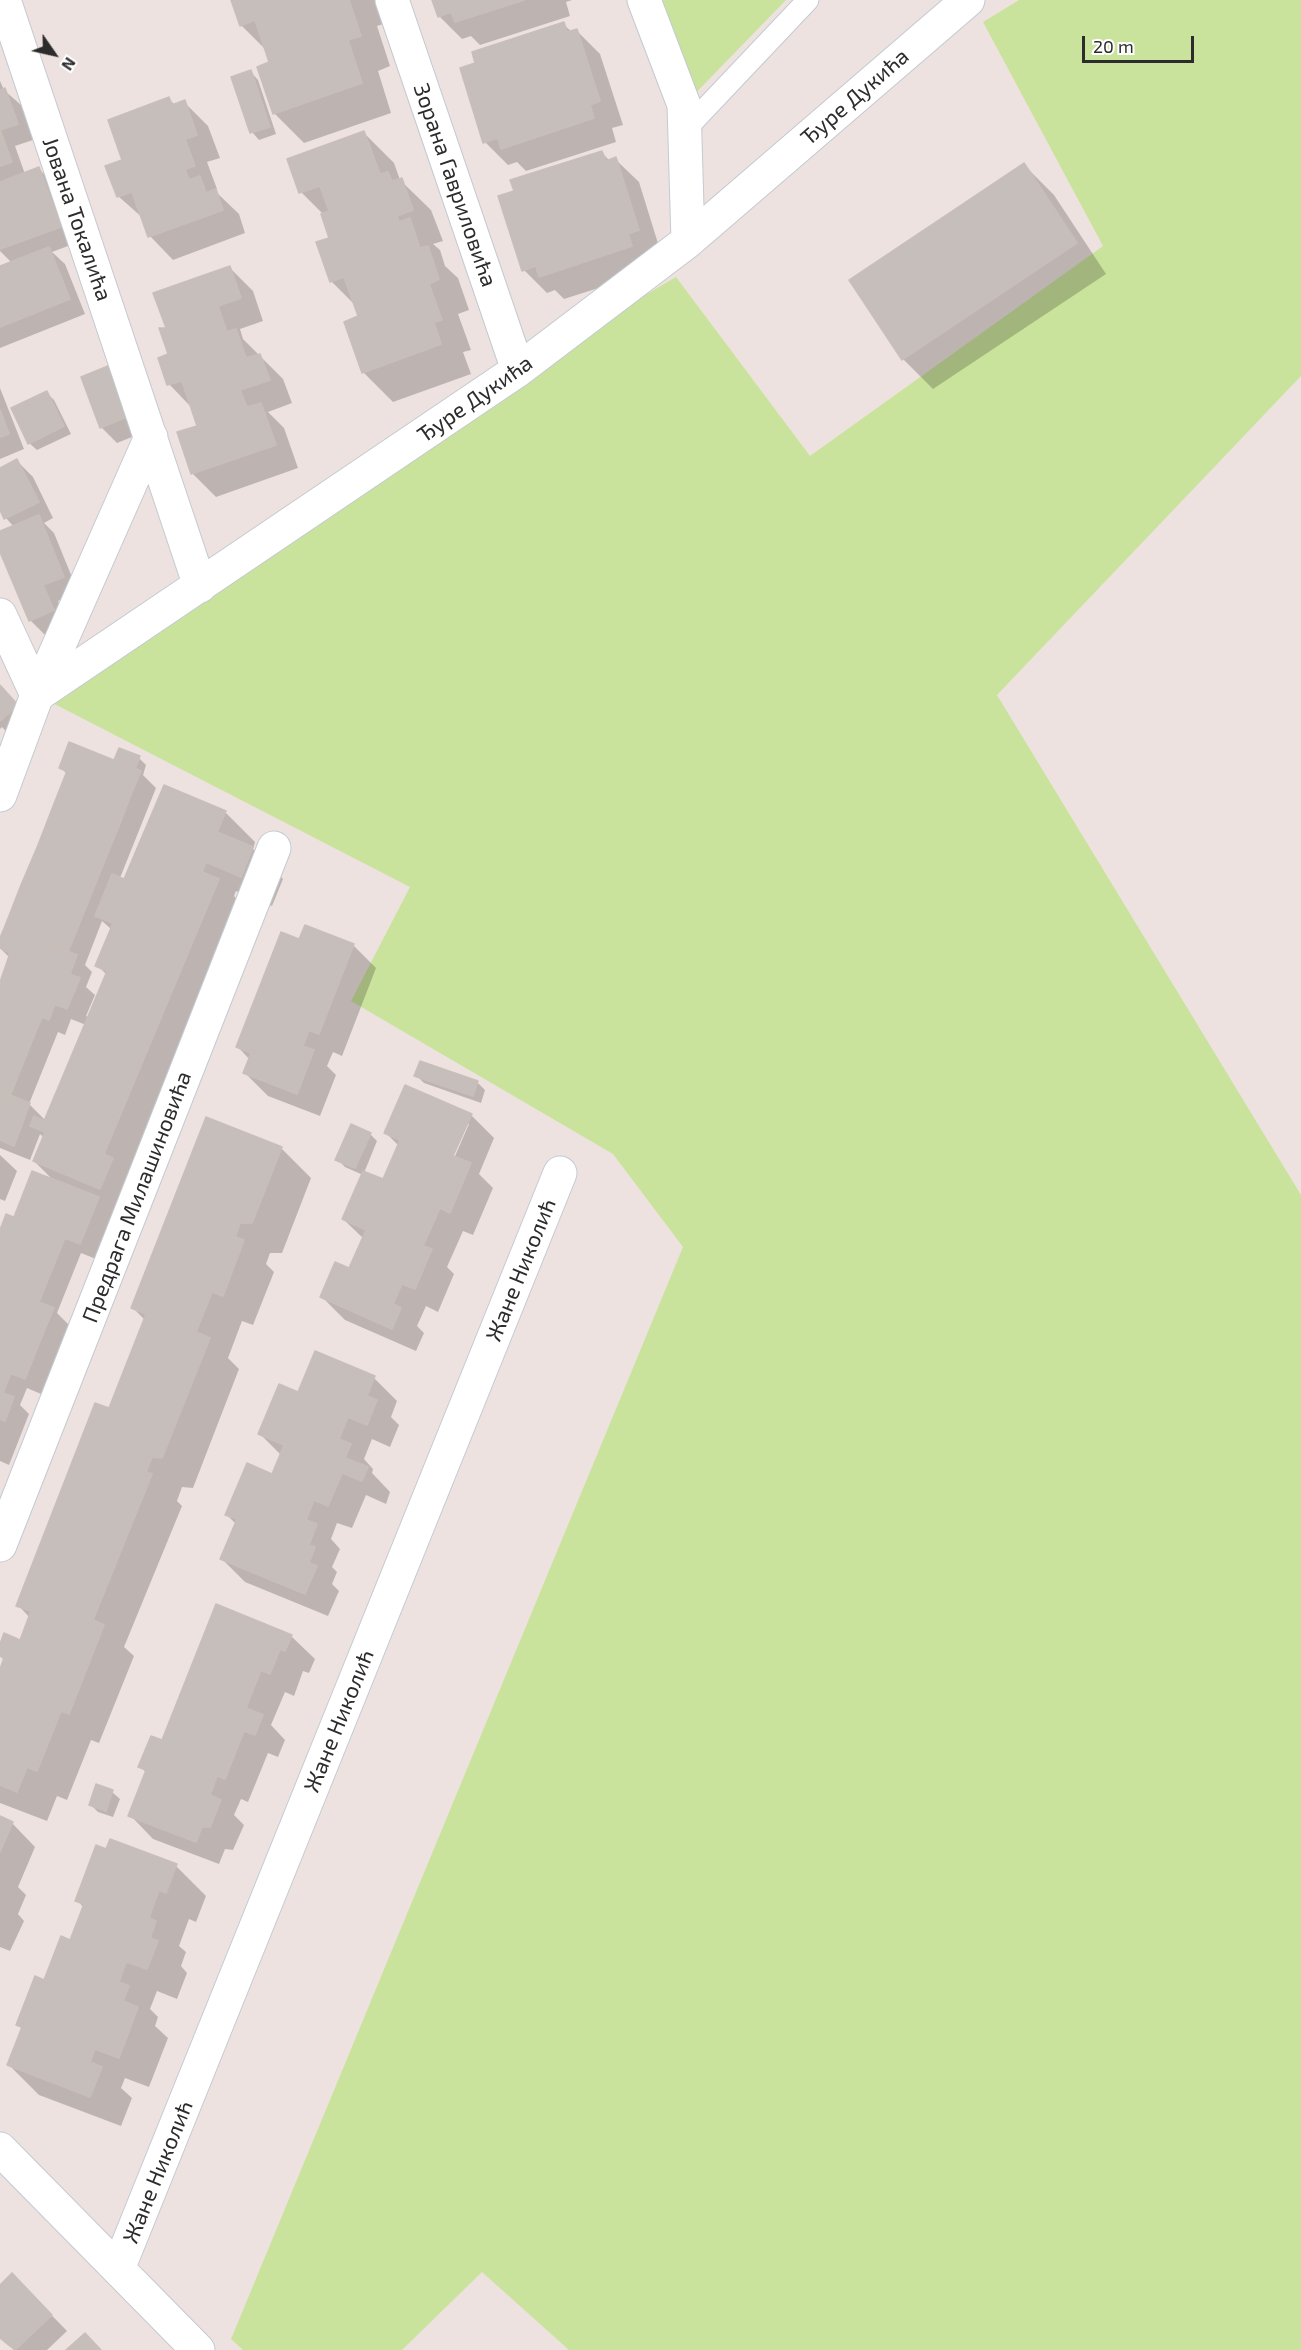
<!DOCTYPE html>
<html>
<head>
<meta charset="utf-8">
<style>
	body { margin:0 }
	#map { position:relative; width:1301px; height:2350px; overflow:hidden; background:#ede2df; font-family:"Exo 2",sans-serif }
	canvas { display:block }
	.north { position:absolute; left:24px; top:24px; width:60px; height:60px; -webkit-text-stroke:4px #fff; paint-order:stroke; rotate:124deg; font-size:16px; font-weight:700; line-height:24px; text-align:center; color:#2c2c2c }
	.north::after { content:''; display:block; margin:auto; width:21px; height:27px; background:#2c2c2c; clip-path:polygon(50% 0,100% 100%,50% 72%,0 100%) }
	.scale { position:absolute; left:1082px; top:36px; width:112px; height:27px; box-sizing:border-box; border:3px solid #2c2c2c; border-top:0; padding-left:8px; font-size:18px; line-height:21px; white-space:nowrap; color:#2c2c2c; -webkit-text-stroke:4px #fff; paint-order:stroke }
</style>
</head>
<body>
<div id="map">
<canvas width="1301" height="2350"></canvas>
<div class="north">N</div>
<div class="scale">20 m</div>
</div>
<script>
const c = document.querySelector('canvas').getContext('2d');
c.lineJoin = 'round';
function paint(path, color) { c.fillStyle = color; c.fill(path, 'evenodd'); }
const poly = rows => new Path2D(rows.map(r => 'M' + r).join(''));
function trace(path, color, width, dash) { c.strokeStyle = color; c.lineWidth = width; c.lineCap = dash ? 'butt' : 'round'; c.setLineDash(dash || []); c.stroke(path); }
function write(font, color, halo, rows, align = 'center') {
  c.font = font + ' "Exo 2",sans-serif'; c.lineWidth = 4.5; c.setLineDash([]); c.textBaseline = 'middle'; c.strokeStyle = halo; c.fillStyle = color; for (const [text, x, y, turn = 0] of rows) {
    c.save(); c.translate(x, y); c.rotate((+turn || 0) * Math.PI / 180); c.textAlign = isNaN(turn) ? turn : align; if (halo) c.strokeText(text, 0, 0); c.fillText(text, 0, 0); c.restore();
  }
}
const green = poly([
	[644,0,786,0,684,105],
	[1019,0,1301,0,1301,376,997,695,1301,1195,1301,2350,569,2350,482,2272,402,2350,243,2350,231,2339,683,1247,613,1154,351,1001,410,887,37,695,518,370,676,277,810,456,1103,246,983,22]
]);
const shadow = poly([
	[233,0,397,0,403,18,377,26,390,66,378,71,391,113,304,143,274,113,271,63,267,51,241,25],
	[434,0,572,0,566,2,570,16,480,45,471,36,462,39,439,16],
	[563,24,572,32,577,31,600,54,623,125,612,128,616,142,526,171,517,162,508,165,485,142,477,64],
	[251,72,258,80,276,134,259,140,252,132],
	[0,81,4,90,21,105,33,140,15,146,25,174,39,169,55,185,76,243,52,252,65,264,85,314,0,348,0,268,12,263,0,251],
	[169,99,175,105,184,102,208,126,220,158,207,162,217,189,214,190,239,214,245,233,173,260,150,236,144,219,118,196,124,161],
	[364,133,394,163,400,180,431,210,443,241,433,244,440,250,445,266,458,278,469,310,458,314,471,350,463,352,471,374,393,402,363,372,360,317,356,306,331,281,331,239,324,215,301,192],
	[601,152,610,161,615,159,639,182,661,253,655,270,564,299,555,290,547,293,524,270,516,192],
	[1024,165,1054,195,1106,274,933,389,903,359],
	[230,268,253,291,263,321,240,329,243,339,283,379,292,403,268,412,284,428,298,468,216,497,192,473,199,427,192,408,169,384,168,330],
	[108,368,123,384,142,433,117,443,101,427],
	[0,388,24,449,0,459],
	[47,393,54,400,71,434,37,450,29,443],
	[17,461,33,477,53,518,44,523,54,533,78,592,58,601,68,626,46,636,30,620,0,548,0,533,14,527,6,518,0,506,0,470],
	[0,685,32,722,13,739,2,727,0,729],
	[139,758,146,765,143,775,156,788,120,878,125,881,225,812,255,842,253,849,283,879,272,906,236,891,234,896,248,910,96,1259,81,1253,57,1313,69,1325,41,1394,27,1388,20,1405,29,1414,9,1465,0,1461,0,1232,15,1219,33,1173,54,1181,34,1161,44,1138,40,1134,30,1160,0,1148,0,983,10,958,0,948,0,943,67,774,61,768,121,765,116,760],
	[102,921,112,930,97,965,107,975,89,1017,86,1016,95,995,86,987,92,972,85,965],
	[71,1019,86,1025,46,1121,29,1104,58,1032,65,1035],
	[300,941,353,945,376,968,342,1056,333,1052,327,1066,336,1075,320,1116,268,1096,245,1073,250,1060,238,1047],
	[421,1063,478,1083,485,1090,481,1103,424,1083,416,1075],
	[471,1115,494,1138,479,1174,493,1188,473,1235,463,1231,447,1267,454,1274,438,1312,426,1306,417,1326,424,1333,416,1351,345,1320,322,1297,350,1270,364,1239,343,1219,363,1175,345,1167,337,1159,370,1134,377,1141,364,1173,383,1181,399,1146,386,1133],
	[466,1124,469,1124,452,1163,449,1162],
	[281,1148,311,1178,282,1253,270,1253,266,1264,274,1272,253,1325,242,1321,228,1358,239,1369,193,1488,182,1487,177,1501,182,1506,124,1647,134,1656,99,1743,91,1740,67,1800,57,1796,47,1821,0,1803,0,1673,5,1661,0,1656,0,1648,21,1642,30,1618,18,1605,110,1410,145,1320,133,1308],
	[0,1155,17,1171,5,1201,0,1199],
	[374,1378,397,1401,391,1417,399,1425,390,1447,372,1439,364,1459,373,1469,372,1473,390,1492,386,1504,366,1495,352,1528,337,1523,331,1539,340,1549,332,1567,337,1572,332,1584,339,1591,328,1616,245,1582,222,1559,236,1524,227,1515,273,1476,281,1455,260,1434,299,1393],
	[291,1636,315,1659,309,1673,303,1671,294,1696,285,1692,271,1725,285,1740,278,1757,268,1753,248,1802,241,1799,234,1815,244,1825,233,1850,225,1849,219,1864,153,1839,130,1815,147,1773,140,1767,163,1742],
	[112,1792,120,1799,113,1817,98,1812,90,1804],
	[0,1818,12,1823,35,1847,18,1887,26,1895,18,1914,24,1921,10,1951,0,1947],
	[176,1866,206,1896,196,1922,189,1919,179,1946,186,1952,181,1966,187,1973,177,1999,157,1991,150,2009,158,2017,155,2026,168,2038,149,2087,125,2078,121,2088,132,2098,121,2126,39,2095,9,2065,23,2030,18,2025,71,1942,84,1908,77,1900],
	[0,2287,28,2291,67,2331,47,2350,14,2350,0,2336]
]);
const building = poly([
	[231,0,349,0,361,36,348,40,362,83,273,114,257,67,269,62,255,20,240,26,231,0],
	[432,0,524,0,455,22,451,12,438,17,432,0],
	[564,22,567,32,577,29,600,101,590,105,594,118,501,149,498,138,483,143,460,68,475,63,472,52,564,22],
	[251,70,270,127,250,133,231,77,251,70],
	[5,88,18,124,0,130,12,162,0,166,0,90,5,88],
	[169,97,172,105,185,100,197,135,185,139,195,166,185,169,189,180,200,176,206,193,216,189,223,210,148,237,132,192,117,197,105,166,122,160,108,120,169,97],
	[364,131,380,174,388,172,392,181,402,178,413,210,397,216,399,222,410,218,420,248,428,246,439,279,429,284,442,320,434,322,441,344,362,373,344,322,358,316,344,277,330,282,316,242,329,238,321,214,329,211,320,186,299,193,287,159,364,131],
	[602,151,606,161,616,157,639,230,628,234,632,246,539,277,536,266,522,271,498,196,514,191,510,180,602,151],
	[1024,163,1077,243,902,360,849,280,1024,163],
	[39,167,61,227,0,249,0,182,39,167],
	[49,247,70,299,0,327,0,266,49,247],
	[230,266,241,298,218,306,227,332,236,329,246,358,260,354,270,380,240,390,247,407,261,403,276,445,191,474,177,432,197,426,182,381,167,385,158,358,168,354,159,328,166,328,153,293,230,266],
	[108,366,127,417,100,428,81,377,108,366],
	[47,391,64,426,28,444,11,408,47,391],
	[0,410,9,434,0,437,0,410],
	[17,459,39,502,4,519,0,510,0,468,17,459],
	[39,515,64,577,43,585,54,610,29,621,0,552,0,531,39,515],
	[0,685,18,705,0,721,0,685],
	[69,742,141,771,130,797,59,768,69,742],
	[119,748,140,756,135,769,114,760,119,748],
	[67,771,130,797,121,821,57,796,67,771],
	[164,785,226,811,217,832,253,847,241,877,206,862,202,872,219,879,104,1154,113,1158,100,1189,33,1161,45,1132,30,1126,34,1116,44,1121,107,971,95,966,113,923,95,916,112,874,124,879,164,785],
	[57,796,121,821,101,870,38,845,57,796],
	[38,845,101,870,85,910,21,885,38,845],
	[21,885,85,910,68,952,5,926,21,885],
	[305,925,354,944,319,1034,309,1030,303,1046,314,1050,297,1094,243,1073,251,1053,236,1047,281,932,299,939,305,925],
	[5,926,77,955,70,974,80,978,67,1009,0,982,10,953,0,948,0,938,5,926],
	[0,982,55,1004,49,1020,42,1017,30,1046,0,1034,0,982],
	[0,1034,30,1046,10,1096,0,1091,0,1034],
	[420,1061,478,1081,473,1096,414,1076,420,1061],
	[405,1085,472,1114,453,1156,471,1163,450,1213,440,1208,423,1246,432,1249,415,1289,402,1284,393,1304,401,1308,392,1329,320,1297,335,1262,349,1268,366,1230,342,1219,363,1171,383,1179,400,1140,384,1133,405,1085],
	[0,1091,30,1103,14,1146,0,1140,0,1091],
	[206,1117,282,1147,252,1223,240,1223,235,1237,244,1240,223,1296,212,1292,196,1332,210,1338,162,1458,152,1457,146,1472,152,1474,93,1620,104,1625,69,1714,61,1711,37,1771,27,1767,17,1792,0,1785,0,1669,4,1658,0,1656,0,1644,4,1633,20,1640,31,1611,16,1606,95,1403,109,1408,146,1314,131,1308,206,1117],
	[351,1124,371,1133,355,1168,335,1160,351,1124],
	[32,1171,99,1197,80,1244,14,1217,32,1171],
	[6,1214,65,1238,47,1282,0,1264,0,1230,6,1214],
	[0,1264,47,1282,39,1302,54,1308,45,1329,0,1311,0,1264],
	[0,1311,45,1329,25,1379,0,1369,0,1311],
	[315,1351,375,1376,367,1396,377,1400,367,1425,348,1417,339,1439,351,1444,345,1458,368,1467,362,1481,342,1473,328,1506,314,1500,306,1520,317,1524,309,1545,315,1547,309,1563,317,1566,305,1594,220,1559,237,1519,225,1515,247,1463,272,1474,284,1445,258,1434,279,1384,298,1392,315,1351],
	[0,1369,11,1373,3,1393,14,1397,5,1421,0,1419,0,1369],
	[216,1604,292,1635,285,1651,280,1649,270,1674,261,1670,246,1708,263,1715,255,1735,244,1731,225,1779,217,1776,210,1795,221,1800,210,1827,202,1827,196,1842,128,1816,146,1770,138,1767,151,1736,162,1740,216,1604],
	[96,1784,113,1790,106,1811,89,1805,96,1784],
	[0,1816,13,1822,0,1852,0,1816],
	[110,1839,177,1864,166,1893,159,1890,149,1918,156,1921,150,1938,158,1941,147,1969,126,1962,119,1982,129,1986,123,2001,138,2007,119,2058,95,2049,90,2062,102,2067,90,2097,7,2065,22,2027,16,2025,35,1976,44,1980,61,1936,70,1940,84,1904,75,1901,96,1845,106,1849,110,1839],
	[12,2273,52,2315,15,2350,0,2338,0,2285,12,2273],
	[85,2333,101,2350,66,2350,85,2333]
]);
const lane = poly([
	[685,130,808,0]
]);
const street = poly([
	[4,0,200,586],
	[392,0,518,370],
	[644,0,684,105,688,241],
	[0,615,37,695],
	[37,695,518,370,688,241,968,0],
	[0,795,37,695,151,437],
	[0,1545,274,848],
	[0,2149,198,2350],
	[118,2269,560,1173]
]);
const streetNames = [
	["Ђуре Дукића",855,97,-41],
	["Зорана Гавриловића",455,185,71],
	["Јована Токалића",77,219,71],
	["Ђуре Дукића",475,399,-35],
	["Предрага Милашиновића",137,1197,-69],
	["Жане Николић",521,1270,-68],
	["Жане Николић",339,1721,-68],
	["Жане Николић",158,2172,-68]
];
paint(green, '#cae39c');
paint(shadow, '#0003');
paint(building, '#c6beba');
trace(building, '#c9beb8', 1.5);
trace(lane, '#c3cad2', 23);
trace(street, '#c3cad2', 35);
trace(lane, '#fff', 21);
trace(street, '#fff', 33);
write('22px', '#2c2c2c', '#fff', streetNames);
</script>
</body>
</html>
